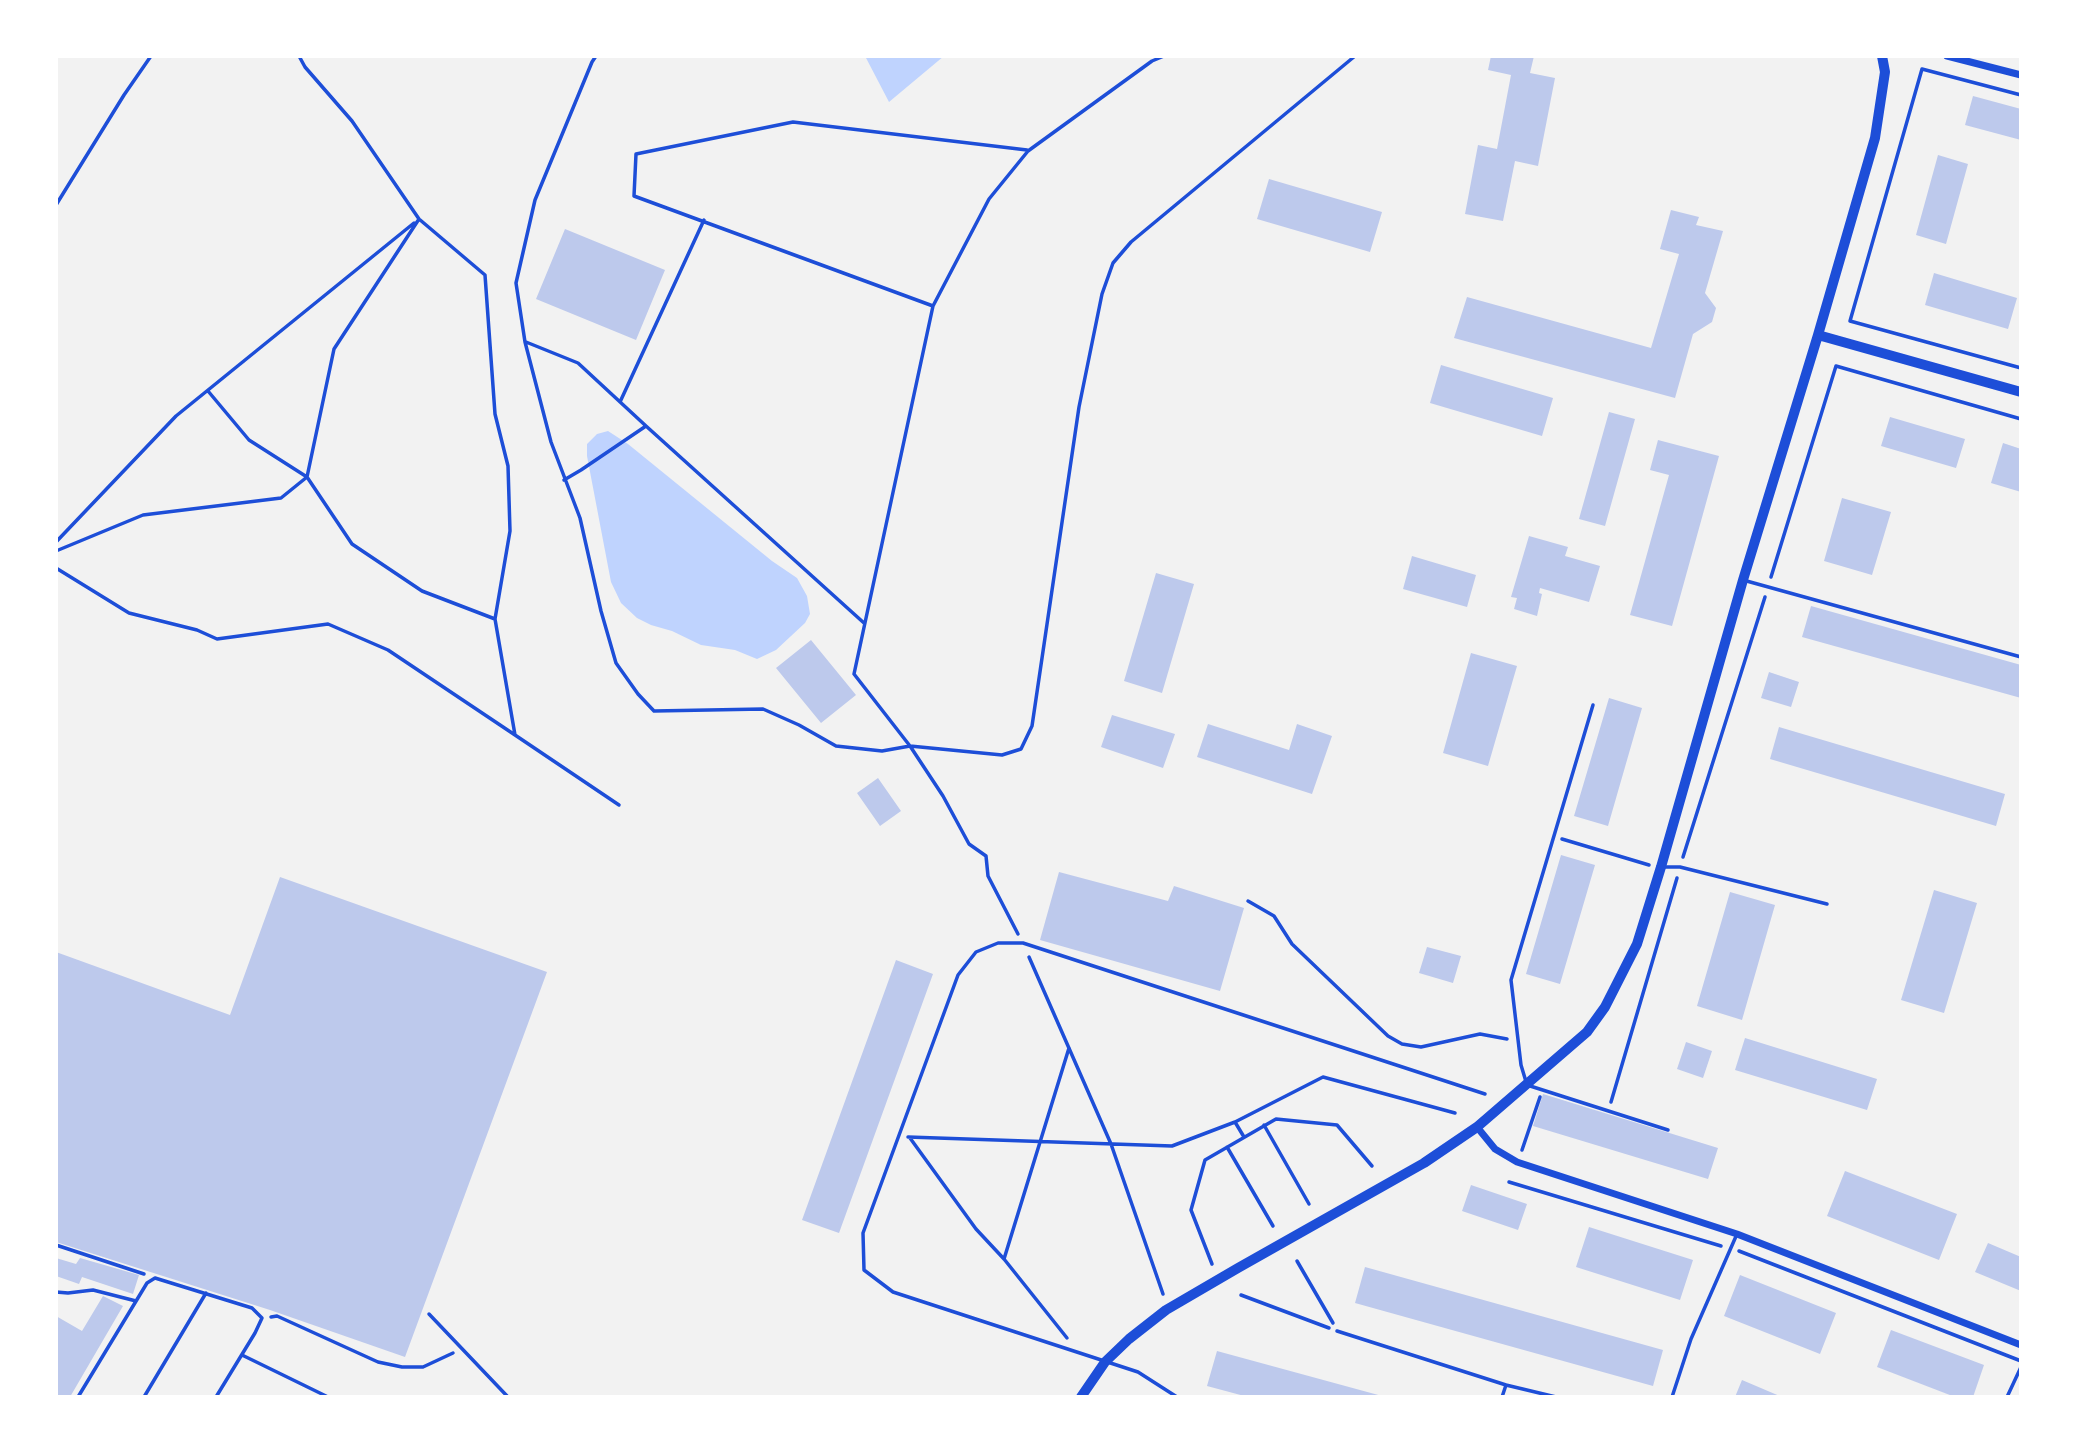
<!DOCTYPE html>
<html>
<head>
<meta charset="utf-8">
<style>
	body { margin:0 }
	#map { position:relative; width:2077px; height:1453px; overflow:hidden; background:#f2f2f2; font-family:Overpass,sans-serif }
	canvas { display:block }
	.frame { position:absolute; inset:0; border:58px solid #fff; pointer-events:none }
</style>
</head>
<body>
<div id="map">
<canvas width="2077" height="1453"></canvas>
<div class="frame"></div>
</div>
<script>
const c = document.querySelector('canvas').getContext('2d');
c.lineJoin = 'round';
function paint(path, color) { c.fillStyle = color; c.fill(path, 'evenodd'); }
const poly = rows => new Path2D(rows.map(r => 'M' + r).join(''));
function trace(path, color, width, dash) { c.strokeStyle = color; c.lineWidth = width; c.lineCap = dash ? 'butt' : 'round'; c.setLineDash(dash || []); c.stroke(path); }
const water = poly([
	[865,56,944,56,889,102],
	[608,431,628,444,772,561,797,578,807,596,810,614,805,623,776,650,757,659,735,650,701,645,672,631,651,625,637,618,621,603,611,582,587,456,587,444,597,434]
]);
const building = poly([
	[1491,56,1534,56,1530,73,1555,78,1538,166,1515,161,1503,221,1465,214,1478,145,1497,149,1511,75,1488,70],
	[1973,96,2021,109,2021,140,1965,125],
	[1938,155,1968,164,1946,244,1916,235],
	[1269,179,1382,212,1370,252,1257,219],
	[1671,210,1699,217,1696,225,1723,231,1705,293,1716,308,1712,322,1693,334,1675,398,1454,338,1467,297,1651,348,1679,254,1660,249],
	[565,229,665,270,636,340,536,299],
	[1934,273,2017,298,2008,329,1925,305],
	[1441,365,1553,398,1542,436,1430,403],
	[1609,412,1635,419,1605,526,1579,519],
	[1890,417,1965,439,1956,468,1881,446],
	[1658,440,1719,456,1672,626,1630,615,1669,475,1650,470],
	[2003,443,2021,449,2021,492,1991,483],
	[1842,498,1891,512,1872,575,1824,561],
	[1529,536,1568,547,1565,556,1600,566,1589,602,1540,588,1539,593,1542,594,1537,616,1514,609,1517,598,1511,597],
	[1412,556,1476,575,1467,607,1403,589],
	[1156,573,1194,584,1162,693,1124,681],
	[1811,606,2021,665,2021,698,1802,637],
	[811,640,856,695,821,723,776,668],
	[1471,653,1517,666,1488,766,1443,753],
	[1769,672,1799,682,1791,707,1761,698],
	[1609,698,1642,708,1608,826,1574,816],
	[1112,715,1175,734,1163,768,1101,747],
	[1208,724,1289,750,1297,724,1332,736,1312,794,1197,757],
	[1779,727,2005,794,1996,826,1770,759],
	[878,778,901,811,880,826,857,793],
	[1561,855,1595,865,1560,984,1526,974],
	[1059,872,1168,901,1174,886,1244,908,1220,991,1040,940],
	[280,877,547,972,405,1357,270,1310,56,1242,56,952,230,1015],
	[1934,890,1977,903,1944,1013,1901,1000],
	[1730,892,1775,905,1742,1020,1697,1006],
	[1427,947,1461,956,1453,983,1419,973],
	[896,960,933,974,839,1233,802,1220],
	[1745,1038,1877,1079,1867,1110,1735,1070],
	[1686,1042,1712,1051,1703,1078,1677,1069],
	[1543,1094,1718,1148,1708,1179,1533,1126],
	[1845,1171,1957,1214,1939,1260,1827,1216],
	[1471,1185,1527,1204,1518,1230,1462,1211],
	[1589,1227,1693,1260,1680,1300,1576,1267],
	[1988,1243,2021,1257,2021,1291,1975,1272],
	[56,1258,76,1264,80,1258,139,1275,133,1294,82,1277,79,1284,56,1276],
	[1365,1267,1663,1350,1653,1386,1355,1303],
	[1740,1275,1836,1313,1820,1354,1724,1316],
	[103,1296,123,1306,70,1397,56,1397,56,1316,82,1331],
	[1891,1330,1984,1365,1973,1397,1955,1397,1877,1367],
	[1217,1351,1382,1396,1382,1397,1248,1397,1207,1386],
	[1742,1380,1782,1397,1735,1397]
]);
const path = poly([
	[299,56,305,67,352,121,419,219,485,275,495,414,508,466,510,531,495,619,515,735,619,805],
	[596,56,592,62,535,200,516,283,525,342,551,442,580,518,601,611,616,663,638,694,654,711,763,709,799,725,836,746,882,751,910,746,1002,755,1021,749,1032,726,1079,407,1102,294,1113,263,1131,242,1355,56],
	[2021,95,1922,69,1850,321,2021,368],
	[56,205,124,95,151,56],
	[933,306,634,196,636,154,793,122,1027,150],
	[526,342,578,363,646,426,581,470,564,480],
	[208,391,249,440,307,477,352,544,422,591,495,619],
	[620,402,704,220],
	[646,426,864,623],
	[56,542,176,416,414,223],
	[56,551,143,515,281,498,307,477,334,349,419,219],
	[56,568,129,613,197,630,217,639,328,624,388,650,515,735],
	[1771,577,1836,366,2021,419],
	[1562,839,1649,865],
	[1683,857,1765,597],
	[1248,901,1274,916,1292,944,1388,1036,1402,1044,1421,1047,1480,1034,1507,1039],
	[1018,934,988,876,986,856,969,844,943,796,910,746,854,674,933,306,989,199,1028,151,1152,61,1164,56],
	[1029,957,1111,1144,1163,1294],
	[1611,1102,1677,878],
	[1235,1122,1244,1137],
	[1264,1125,1309,1204],
	[908,1137,1172,1146,1235,1122,1323,1077,1455,1113],
	[910,1138,976,1229,1004,1259,1067,1338],
	[1227,1147,1273,1226],
	[1522,1150,1540,1097],
	[1509,1182,1721,1246],
	[56,1245,144,1274],
	[1739,1251,2021,1361],
	[1004,1259,1069,1048],
	[1297,1261,1333,1323],
	[1212,1264,1191,1210,1205,1160,1276,1119,1337,1125,1372,1166],
	[1241,1295,1329,1328],
	[271,1317,277,1316,378,1362,402,1367,423,1367,453,1353],
	[2007,1397,2021,1367]
]);
const service = poly([
	[1743,580,2021,657],
	[1593,705,1511,980,1521,1065,1527,1085,1668,1130],
	[1663,867,1680,867,1827,904],
	[56,1292,68,1293,93,1290,136,1301],
	[429,1314,508,1397],
	[1337,1331,1506,1385],
	[242,1355,328,1397],
	[78,1397,147,1283,155,1278,252,1308,262,1318,255,1333,216,1397],
	[144,1397,206,1293],
	[1177,1397,1138,1372,893,1292,864,1270,863,1233,958,975,976,952,998,943,1023,943,1485,1094],
	[1502,1397,1506,1385,1556,1397],
	[1672,1397,1691,1339,1737,1234]
]);
const minor = poly([
	[1947,56,2021,75],
	[1477,1127,1495,1149,1517,1162,1737,1234,2021,1345]
]);
const tertiary = poly([
	[1818,335,2021,392],
	[1081,1397,1105,1362,1129,1339,1166,1310,1238,1268,1424,1163,1477,1127,1587,1032,1605,1007,1637,944,1661,867,1743,580,1818,335,1875,138,1885,72,1882,56]
]);
paint(water, '#bfd3fe');
paint(building, '#bdc9ec');
trace(path, '#1d4ed8', 3.5);
trace(service, '#1d4ed8', 3.5);
trace(minor, '#1d4ed8', 7);
trace(tertiary, '#1d4ed8', 10);
</script>
</body>
</html>
